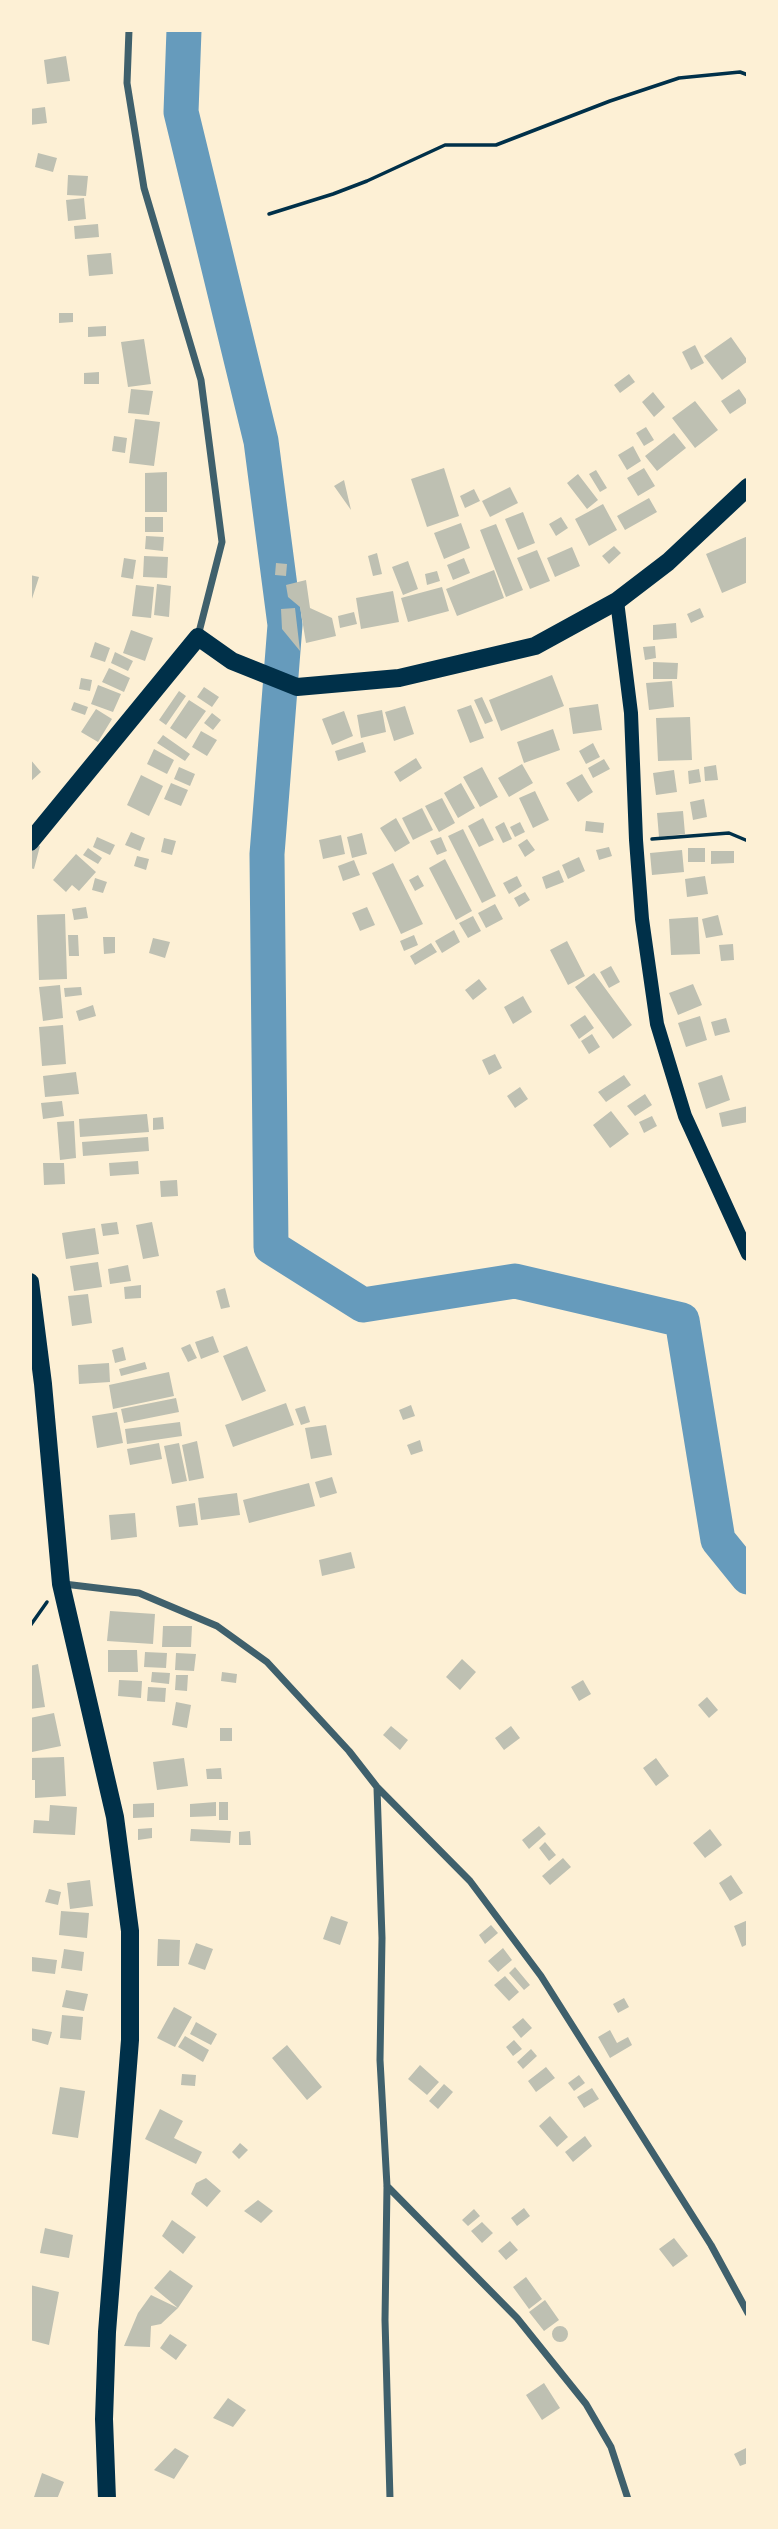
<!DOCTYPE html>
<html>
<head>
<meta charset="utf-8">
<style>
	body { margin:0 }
	#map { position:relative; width:778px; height:2529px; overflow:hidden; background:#fdf0d5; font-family:"Source Sans 3",sans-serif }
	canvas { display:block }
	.frame { position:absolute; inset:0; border:32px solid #fdf0d5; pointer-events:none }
</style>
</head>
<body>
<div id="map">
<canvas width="778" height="2529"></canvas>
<div class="frame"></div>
</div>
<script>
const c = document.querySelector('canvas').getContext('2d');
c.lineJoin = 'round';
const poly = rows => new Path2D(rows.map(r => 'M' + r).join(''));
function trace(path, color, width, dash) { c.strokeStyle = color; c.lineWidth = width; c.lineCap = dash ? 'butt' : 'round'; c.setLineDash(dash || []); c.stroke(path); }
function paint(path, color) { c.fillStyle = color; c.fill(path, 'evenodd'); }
const river = poly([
	[184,30,181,112,261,441,285,625,267,854,271,1247,363,1305,515,1281,682,1320,718,1540,748,1577]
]);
const building = poly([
	[66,56,70,81,47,84,44,60],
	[45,107,47,123,30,125,30,109],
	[38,153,57,158,53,172,35,167],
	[68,175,88,176,86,196,67,195],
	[84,198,86,219,68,221,66,200],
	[98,224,99,237,75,239,74,226],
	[111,253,113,274,89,276,87,255],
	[59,313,73,313,73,322,59,323],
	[106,326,106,336,88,337,88,327],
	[731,337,748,361,722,380,704,356],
	[144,339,151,384,128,387,121,342],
	[695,345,704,363,691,370,682,352],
	[99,372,99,384,84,384,84,373],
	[629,374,635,382,620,393,614,385],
	[131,389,153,391,149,415,128,413],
	[739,389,748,402,730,414,721,401],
	[653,392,665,407,654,417,642,402],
	[695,401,718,430,695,448,672,418],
	[135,419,160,422,154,466,129,463],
	[646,427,654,440,644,446,636,433],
	[674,433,686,448,657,471,645,456],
	[114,436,127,438,125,453,112,451],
	[633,446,641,461,627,470,618,455],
	[444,468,459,516,427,527,411,479],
	[644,468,655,486,638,496,627,478],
	[596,470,607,488,600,492,589,474],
	[167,472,167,512,145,512,145,473],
	[578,474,598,500,587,509,567,483],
	[344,480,351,510,334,486],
	[510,487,518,503,490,517,482,501],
	[474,489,480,501,465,508,460,496],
	[649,498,657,512,625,530,617,516],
	[603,504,617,530,589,546,575,519],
	[523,512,535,543,518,550,505,519],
	[145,517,163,517,163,532,145,532],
	[561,517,568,528,556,536,549,524],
	[461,523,470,548,444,559,434,533],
	[496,524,523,590,506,597,480,530],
	[146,536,164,537,163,551,145,549],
	[748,536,748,582,722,593,706,554],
	[614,546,621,553,609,564,602,556],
	[572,547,580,566,555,577,547,558],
	[537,550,550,581,530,589,517,558],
	[377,553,382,574,373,576,368,556],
	[144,556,168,557,167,578,143,577],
	[124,558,136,560,133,579,121,577],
	[464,558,470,573,453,580,447,565],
	[408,561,418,589,403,595,392,567],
	[276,563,287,564,286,576,275,575],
	[494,570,504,598,457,616,446,589],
	[437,571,440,581,427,585,425,574],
	[30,575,39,577,30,605],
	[306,580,310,608,332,618,336,636,306,643,300,607,288,597,286,585],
	[157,584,171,586,169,617,154,615],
	[136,585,154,587,151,618,132,616],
	[442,587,449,611,408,622,401,598],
	[393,591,399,622,361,629,356,598],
	[295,608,300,651,282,629,281,609],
	[700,608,704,617,691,623,687,614],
	[354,612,357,624,340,628,338,616],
	[676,623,677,638,653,640,653,625],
	[131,630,153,638,145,661,123,653],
	[95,642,110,648,105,662,90,657],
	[655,646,656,658,645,660,643,647],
	[115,652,133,661,128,671,111,663],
	[653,662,678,663,677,679,653,679],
	[109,668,130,678,124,692,102,682],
	[552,675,564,706,501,731,489,700],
	[81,678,92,680,90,691,79,689],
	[672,681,674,707,649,710,646,683],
	[98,685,121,694,113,712,91,704],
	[204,687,219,697,212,707,197,697],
	[179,691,186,696,166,725,159,720],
	[482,697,493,721,485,724,474,700],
	[189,700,206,711,186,739,170,728],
	[74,702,88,707,85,715,71,710],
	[598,704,602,730,573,734,569,708],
	[471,705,484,738,470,743,457,710],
	[405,706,414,734,394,741,385,712],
	[96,709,112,719,98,742,81,732],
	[382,710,386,732,361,738,357,715],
	[344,711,353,736,332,745,322,719],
	[212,713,221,720,213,730,204,723],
	[690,717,692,760,658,761,656,718],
	[553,729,560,750,524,763,517,742],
	[201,731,217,740,207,756,192,747],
	[163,735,190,754,185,761,157,743],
	[363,742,366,752,338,761,335,751],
	[593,743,600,757,586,764,579,751],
	[154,749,174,760,167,774,147,764],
	[416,758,422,768,400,782,394,772],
	[30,759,41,772,30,782],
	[604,759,610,769,593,778,588,768],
	[522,764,533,783,509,797,498,778],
	[716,765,718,780,705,781,704,767],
	[179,767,195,774,190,786,174,779],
	[482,767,498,797,480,807,463,777],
	[699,769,701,782,689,784,688,771],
	[674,770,677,792,656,795,653,773],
	[582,774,593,792,578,802,566,783],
	[141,775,163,786,149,816,127,805],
	[171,783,188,790,181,806,164,799],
	[461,783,475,808,458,818,444,793],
	[535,791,549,820,533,828,519,798],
	[442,798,455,823,439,832,425,806],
	[704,799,707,817,693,820,690,802],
	[422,808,433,830,413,840,402,818],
	[683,811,685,834,659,837,657,813],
	[396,818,410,843,395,852,380,828],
	[483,818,494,840,479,847,468,826],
	[586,821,604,823,603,833,585,831],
	[504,822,512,839,503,843,495,827],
	[520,822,525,832,515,837,510,827],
	[463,829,496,896,482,903,448,836],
	[131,832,145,838,140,851,125,845],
	[362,833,367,854,352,858,347,837],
	[341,835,345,854,323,859,319,840],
	[97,837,115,845,110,855,93,847],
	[441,837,447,851,437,855,430,841],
	[164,838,176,841,172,855,161,852],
	[527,839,535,850,525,857,518,845],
	[30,843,40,846,34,869,30,868],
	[609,847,612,856,599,860,596,850],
	[88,848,102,858,98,864,83,855],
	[688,848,705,848,705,862,688,862],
	[682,850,684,872,652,875,650,853],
	[711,851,734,851,734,863,711,864],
	[76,854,96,872,79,891,72,885,66,892,53,880],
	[137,856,149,859,146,870,134,866],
	[579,857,585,871,568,879,562,865],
	[445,859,472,911,456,920,429,868],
	[354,860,360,875,343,881,338,866],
	[393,863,423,924,401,934,372,873],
	[559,870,564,882,546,889,542,877],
	[418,875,424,886,415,891,409,880],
	[517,876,522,886,509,894,503,883],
	[705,876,708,894,687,897,685,879],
	[95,878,107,882,103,893,92,890],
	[525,892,530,900,519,907,514,898],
	[495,904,503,919,486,928,478,913],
	[86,907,88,918,74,920,72,909],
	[367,907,375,925,360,931,352,913],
	[65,914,67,979,39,980,37,915],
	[718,915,723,935,706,938,702,919],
	[473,916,481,931,468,938,459,923],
	[698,917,700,954,671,955,669,919],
	[454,930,460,942,442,953,435,941],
	[68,935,78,935,79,956,69,956],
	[414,935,418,945,404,951,400,941],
	[103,937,115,937,115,953,104,954],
	[153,938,170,942,165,958,149,953],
	[567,941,585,976,568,985,550,950],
	[431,943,437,952,415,965,410,956],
	[733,944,734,960,721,961,719,945],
	[611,966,620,982,609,988,600,972],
	[594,973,632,1025,613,1039,575,987],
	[479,979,487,989,473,1000,465,990],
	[693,984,702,1005,678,1015,669,993],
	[60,985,63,1018,43,1021,39,987],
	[81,987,82,995,65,997,64,988],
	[523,996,532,1012,513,1024,504,1007],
	[93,1005,96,1016,79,1021,76,1011],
	[585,1015,594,1028,579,1039,570,1025],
	[700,1016,707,1040,686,1047,678,1023],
	[726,1018,730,1032,715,1036,711,1022],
	[63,1025,66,1064,42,1066,39,1027],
	[592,1034,600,1047,589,1054,581,1041],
	[495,1054,502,1068,489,1075,482,1060],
	[76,1072,79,1094,45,1097,43,1076],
	[624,1075,631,1085,606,1102,598,1092],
	[722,1075,730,1100,706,1109,698,1083],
	[520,1087,528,1099,515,1108,507,1096],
	[645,1094,652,1105,635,1116,627,1106],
	[62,1101,64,1116,43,1119,41,1103],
	[748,1106,748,1122,722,1127,719,1113],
	[611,1111,629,1134,610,1148,593,1125],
	[147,1114,149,1132,80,1137,79,1119],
	[652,1116,657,1126,644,1133,639,1122],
	[163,1117,164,1129,153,1130,153,1118],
	[74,1121,76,1158,60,1160,57,1122],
	[148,1137,149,1151,83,1156,82,1142],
	[138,1161,139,1174,110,1176,109,1163],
	[43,1163,64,1163,65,1184,44,1185],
	[177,1180,178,1196,161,1197,160,1181],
	[117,1222,119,1234,103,1236,101,1224],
	[152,1222,159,1256,143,1259,136,1225],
	[95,1228,99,1254,66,1259,62,1233],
	[98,1262,102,1287,74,1291,70,1266],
	[128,1265,131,1281,110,1284,108,1269],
	[141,1285,141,1298,125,1299,124,1287],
	[225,1288,230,1307,221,1309,216,1291],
	[88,1294,92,1323,72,1326,68,1296],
	[213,1336,219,1352,201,1359,195,1342],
	[190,1344,197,1358,188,1362,181,1348],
	[247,1346,266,1391,242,1401,223,1356],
	[123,1347,126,1360,115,1363,112,1350],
	[145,1362,147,1369,121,1376,119,1369],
	[109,1363,110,1382,79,1384,78,1365],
	[169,1372,174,1396,113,1409,109,1385],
	[176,1398,179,1412,124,1423,121,1409],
	[286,1403,294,1425,233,1447,225,1425],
	[411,1405,415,1416,403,1420,399,1410],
	[305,1406,310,1422,301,1425,295,1409],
	[117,1412,123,1443,97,1448,92,1416],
	[180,1422,182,1436,127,1444,125,1429],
	[326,1425,332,1455,311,1459,305,1428],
	[420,1440,423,1451,411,1455,407,1445],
	[197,1441,204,1478,189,1481,182,1445],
	[159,1443,162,1459,130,1465,127,1449],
	[179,1443,187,1481,172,1484,164,1446],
	[332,1477,337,1493,320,1498,315,1482],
	[309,1483,315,1506,249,1523,243,1500],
	[237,1493,240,1515,201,1520,198,1498],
	[195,1503,198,1525,179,1527,176,1506],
	[135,1513,137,1537,111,1540,109,1515],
	[351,1552,355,1568,322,1576,319,1560],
	[110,1611,155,1614,153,1644,107,1641],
	[163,1626,192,1626,191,1647,162,1647],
	[108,1650,137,1650,138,1672,108,1672],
	[145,1652,167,1653,166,1668,144,1667],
	[176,1653,196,1654,194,1671,175,1670],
	[462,1659,476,1672,460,1690,446,1677],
	[38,1664,45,1707,30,1709,30,1666],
	[152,1672,170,1673,169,1684,151,1682],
	[222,1672,237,1674,236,1683,221,1681],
	[176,1675,188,1675,187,1691,175,1690],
	[119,1680,142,1681,141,1698,118,1696],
	[583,1680,591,1694,579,1701,571,1687],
	[148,1687,166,1688,165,1702,147,1701],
	[707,1697,718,1710,709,1718,698,1705],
	[176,1702,191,1705,187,1728,172,1725],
	[54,1713,61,1746,32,1752,30,1718],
	[391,1726,408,1740,400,1750,383,1735],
	[511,1726,520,1738,504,1750,495,1738],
	[220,1728,232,1728,232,1741,220,1741],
	[64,1757,66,1796,35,1798,35,1780,30,1780,30,1758],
	[184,1758,188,1786,157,1790,153,1762],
	[656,1758,669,1776,656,1786,643,1768],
	[221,1768,222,1779,207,1779,206,1769],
	[216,1802,216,1816,190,1817,190,1804],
	[219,1802,228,1802,228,1820,219,1820],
	[154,1803,154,1817,133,1818,133,1804],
	[50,1805,77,1807,75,1835,33,1833,34,1820,49,1821],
	[539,1826,546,1834,529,1849,522,1840],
	[152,1828,152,1838,138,1840,138,1829],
	[191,1829,231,1831,230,1843,190,1841],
	[710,1829,722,1845,705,1858,693,1843],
	[250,1831,251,1845,239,1845,239,1832],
	[545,1842,556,1855,549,1861,539,1848],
	[563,1858,571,1867,550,1885,542,1876],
	[731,1875,743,1893,730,1901,719,1883],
	[90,1880,93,1906,70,1909,67,1883],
	[49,1889,61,1892,58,1905,45,1902],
	[61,1911,89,1913,87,1938,59,1935],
	[331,1916,348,1922,340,1945,323,1939],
	[748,1920,748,1944,742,1947,734,1926],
	[491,1925,498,1933,485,1944,479,1935],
	[158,1939,180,1940,179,1966,157,1966],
	[196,1943,213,1949,205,1970,188,1964],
	[503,1948,512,1960,498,1972,488,1961],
	[64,1949,84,1952,82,1971,61,1968],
	[32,1957,57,1960,55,1974,30,1971],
	[515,1967,530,1985,524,1990,509,1973],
	[505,1976,519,1992,509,2001,494,1985],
	[66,1990,88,1994,84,2011,62,2007],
	[624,1998,629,2007,618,2013,613,2004],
	[174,2007,192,2017,175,2047,157,2038],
	[62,2015,83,2017,81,2040,60,2038],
	[523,2018,532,2028,521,2038,512,2027],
	[196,2022,217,2034,211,2045,190,2034],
	[30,2028,52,2032,48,2045,30,2040],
	[610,2030,617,2043,628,2037,632,2045,610,2058,598,2037],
	[185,2036,209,2050,203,2062,178,2047],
	[514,2040,522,2049,513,2056,506,2047],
	[287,2045,322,2087,307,2100,272,2058],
	[531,2049,537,2056,523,2069,517,2062],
	[420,2065,439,2082,427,2095,408,2079],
	[546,2067,555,2078,536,2092,528,2081],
	[182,2074,196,2075,195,2086,181,2085],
	[579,2075,585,2083,574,2091,568,2083],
	[444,2084,453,2092,438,2109,429,2101],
	[60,2087,85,2091,78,2138,52,2134],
	[592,2088,599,2099,584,2108,577,2097],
	[160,2109,183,2121,174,2138,202,2152,196,2164,145,2139],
	[550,2116,568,2137,557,2147,539,2126],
	[585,2136,592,2146,573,2162,565,2152],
	[240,2143,248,2150,239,2159,232,2152],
	[206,2178,221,2191,207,2207,191,2194,196,2183],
	[258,2200,273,2211,261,2223,244,2211],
	[524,2208,530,2216,517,2226,511,2218],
	[474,2209,480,2216,468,2226,462,2220],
	[172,2220,196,2237,183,2254,162,2236],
	[482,2222,493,2233,482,2243,471,2231],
	[45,2228,73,2235,69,2258,40,2253],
	[674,2238,688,2256,673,2267,659,2249],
	[510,2241,518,2250,506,2260,498,2251],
	[170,2270,193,2286,178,2308,154,2288],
	[526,2277,542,2299,529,2309,513,2287],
	[30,2285,59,2292,49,2345,30,2340],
	[151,2295,178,2308,161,2324,151,2326,150,2347,124,2346,138,2313],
	[545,2300,559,2320,544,2331,529,2312],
	'552 2334a8 8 0 1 1 16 0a8 8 0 1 1-16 0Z',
	[170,2334,187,2345,176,2360,160,2348],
	[544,2383,560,2408,542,2420,526,2395],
	[228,2398,246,2410,233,2427,213,2418],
	[748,2447,748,2463,740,2466,734,2454],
	[175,2448,189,2456,174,2479,154,2470],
	[42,2473,64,2482,57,2499,34,2497]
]);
const path = poly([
	[269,214,333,194,367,181,445,145,496,145,610,101,679,78,740,72,748,75],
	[652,839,729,833,748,841],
	[30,1626,47,1602]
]);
const minor = poly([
	[129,30,127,83,144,188,201,380,222,542,198,636],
	[64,1584,139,1593,217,1626,267,1662,349,1751,377,1787,470,1881,541,1976,711,2245,748,2313],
	[377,1788,382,1938,380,2060,387,2186,385,2320,390,2499],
	[387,2186,517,2318,586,2404,611,2447,628,2499]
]);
const secondary = poly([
	[617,601,631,713,636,840,642,919,657,1024,685,1116,748,1254]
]);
const primary = poly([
	[30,842,198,637,232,661,297,687,399,678,535,646,617,601,668,562,748,487],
	[30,1282,43,1384,61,1584,115,1817,130,1931,130,2040,107,2332,104,2419,107,2499]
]);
trace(river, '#669bbc', 35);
paint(building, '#bec0b2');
trace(path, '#003049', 3.5);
trace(minor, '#3f606c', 7);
trace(secondary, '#003049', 14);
trace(primary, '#003049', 18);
</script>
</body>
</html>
